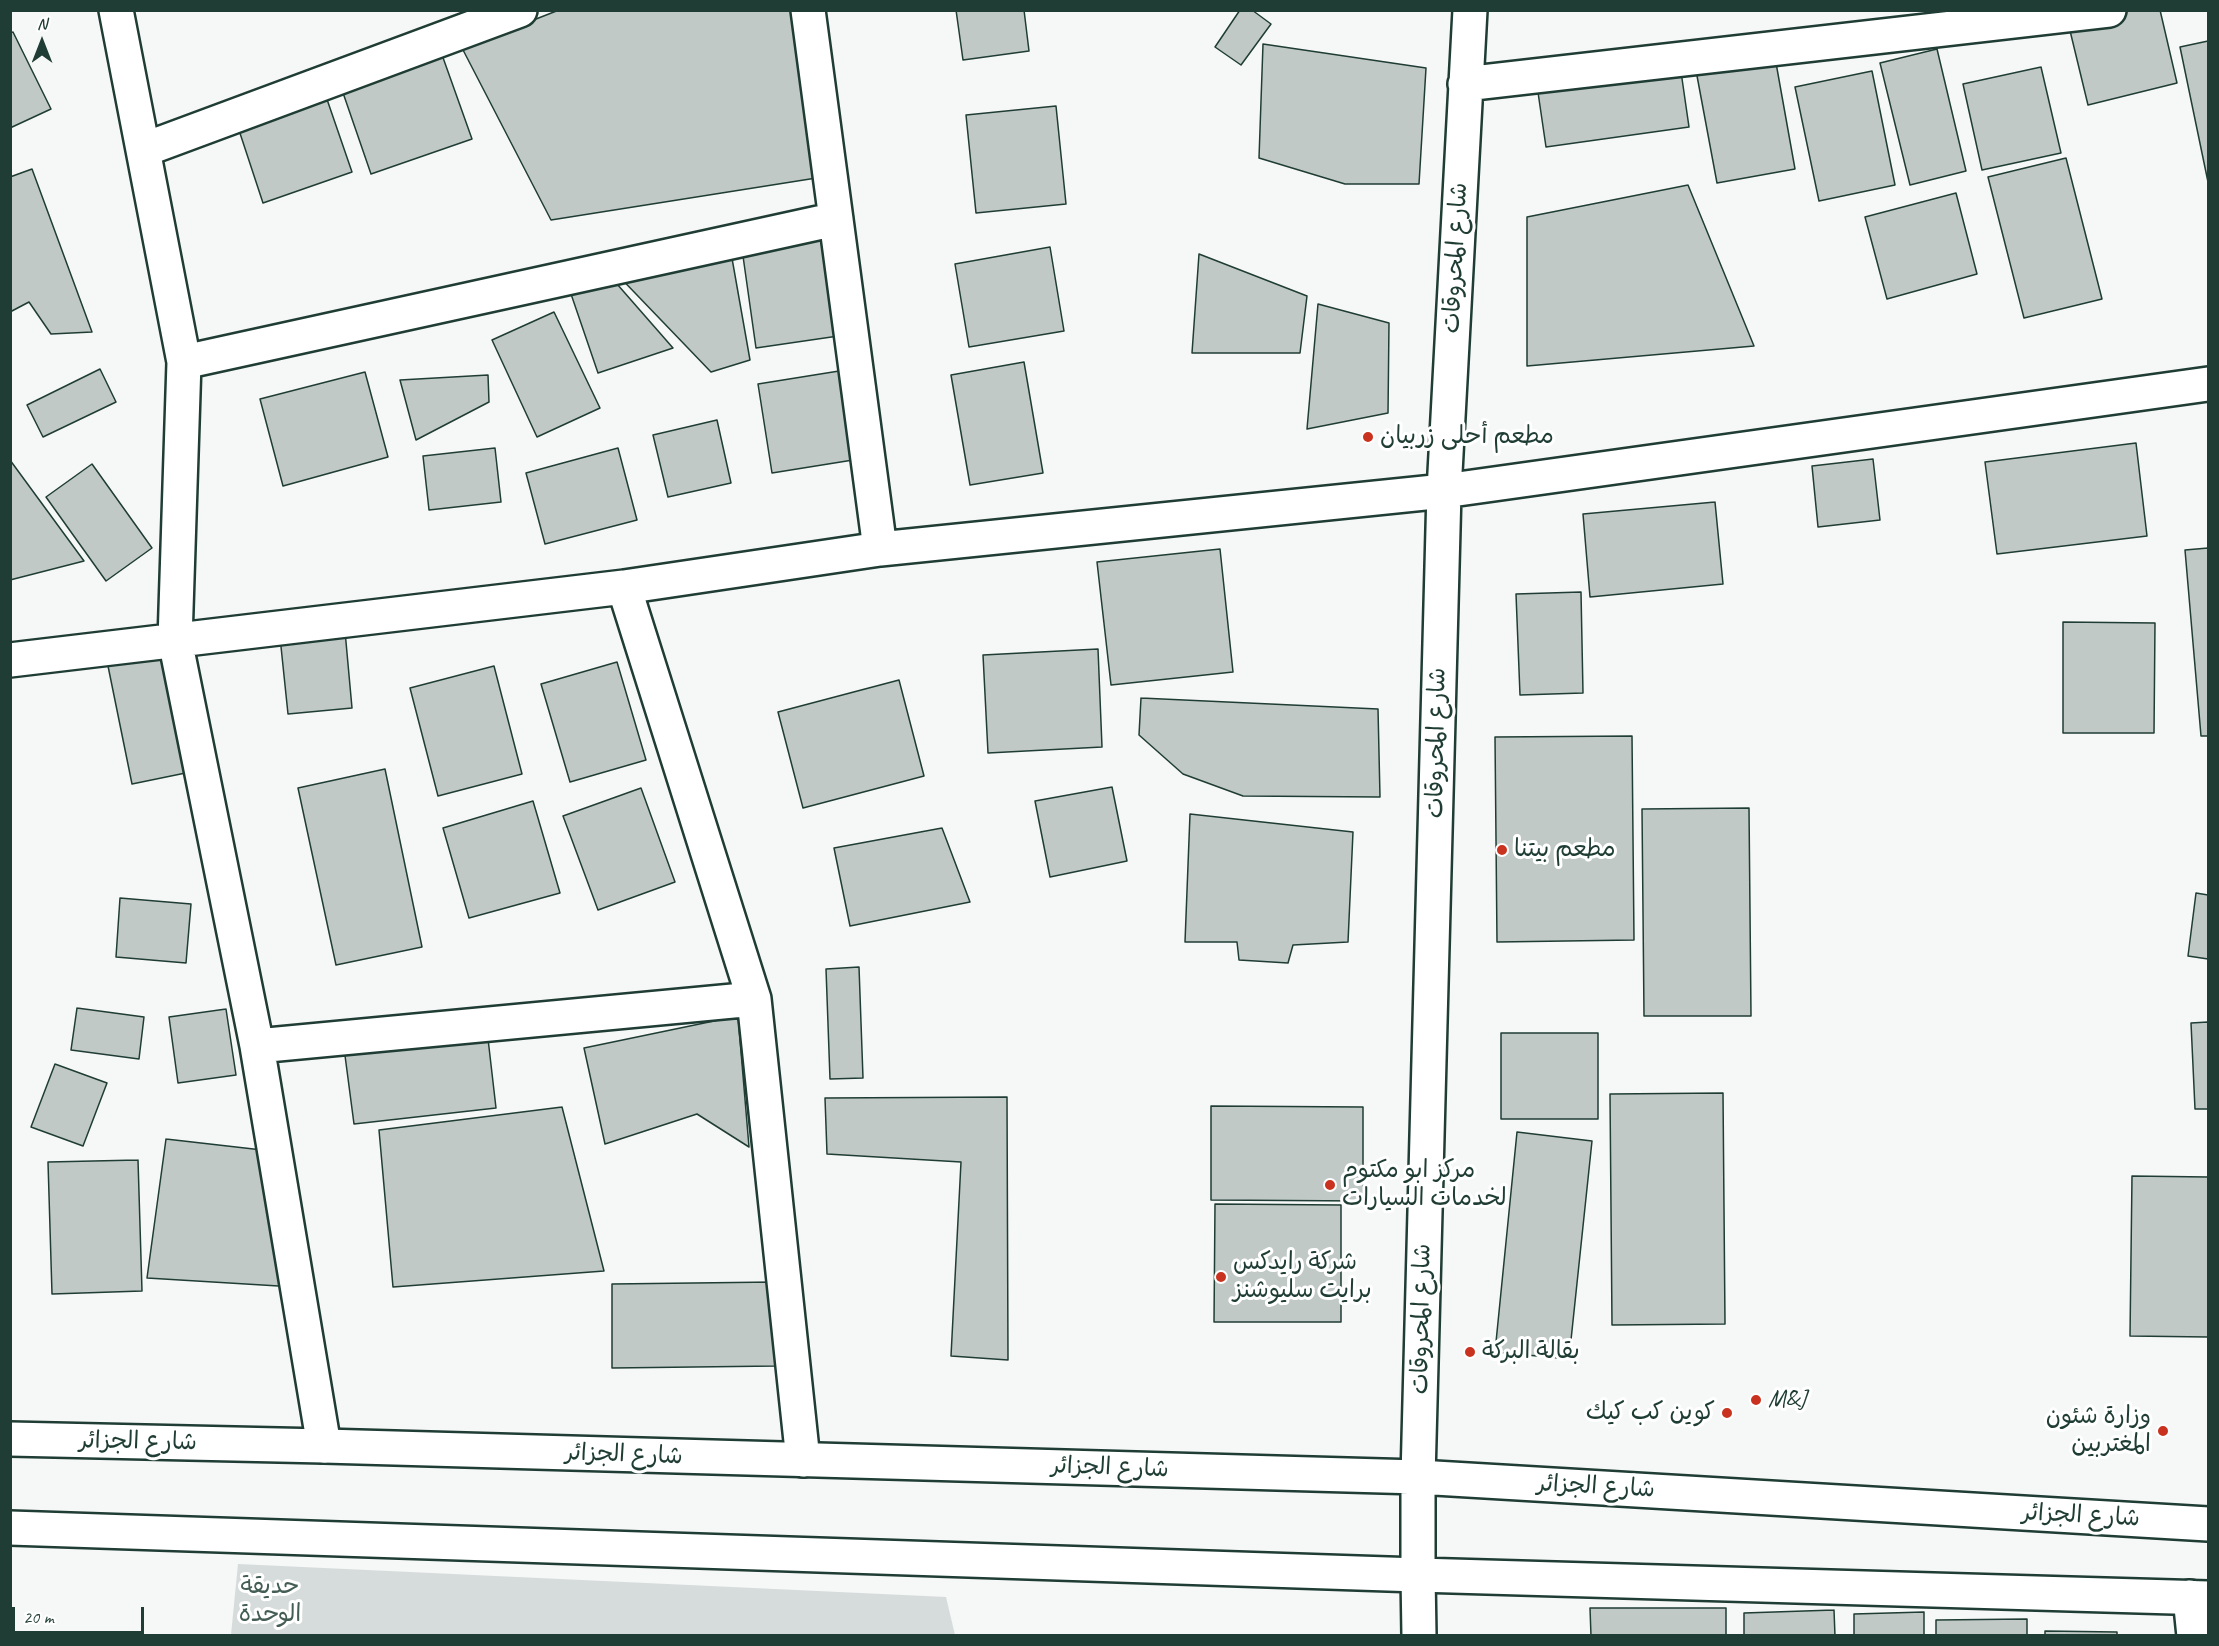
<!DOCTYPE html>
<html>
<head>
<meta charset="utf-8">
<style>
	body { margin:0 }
	#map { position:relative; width:2219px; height:1646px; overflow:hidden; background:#f6f7f7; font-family:Caveat,sans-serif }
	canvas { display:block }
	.frame { position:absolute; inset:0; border:12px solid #1f3d34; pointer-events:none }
	.north { position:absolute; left:12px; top:12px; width:60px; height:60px; -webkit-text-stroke:4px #fff; paint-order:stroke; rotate:0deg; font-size:16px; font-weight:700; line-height:24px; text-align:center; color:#1f3d34 }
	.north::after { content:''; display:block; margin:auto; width:21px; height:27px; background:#1f3d34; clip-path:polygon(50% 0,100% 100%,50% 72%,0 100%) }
	.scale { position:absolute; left:12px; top:1607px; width:132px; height:27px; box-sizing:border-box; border:3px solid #1f3d34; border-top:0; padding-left:8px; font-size:18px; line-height:21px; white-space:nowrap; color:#1f3d34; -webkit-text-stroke:4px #fff; paint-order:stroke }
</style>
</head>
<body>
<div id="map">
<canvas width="2219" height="1646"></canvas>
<div class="frame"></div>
<div class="north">N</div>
<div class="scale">20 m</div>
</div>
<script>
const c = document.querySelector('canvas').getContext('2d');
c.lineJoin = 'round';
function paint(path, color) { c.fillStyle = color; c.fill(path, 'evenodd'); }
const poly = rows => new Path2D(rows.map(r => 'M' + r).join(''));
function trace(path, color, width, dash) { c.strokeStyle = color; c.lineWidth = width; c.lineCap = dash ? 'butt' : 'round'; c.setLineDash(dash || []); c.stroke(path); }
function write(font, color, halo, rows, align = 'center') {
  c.font = font + ' Caveat,"Playpen Sans Arabic",sans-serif'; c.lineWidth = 6; c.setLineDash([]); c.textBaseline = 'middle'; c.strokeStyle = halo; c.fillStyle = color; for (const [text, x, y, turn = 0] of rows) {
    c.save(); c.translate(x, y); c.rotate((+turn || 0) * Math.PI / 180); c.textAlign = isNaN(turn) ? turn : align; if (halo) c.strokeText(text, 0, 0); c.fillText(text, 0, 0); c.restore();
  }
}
const green = poly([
	[238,1564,946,1597,955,1635,231,1635]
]);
const building = poly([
	[559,10,806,10,829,176,551,220,462,48,559,10],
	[956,10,1024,10,1029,51,963,60,956,10],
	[1240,10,1252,10,1271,24,1241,65,1215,47,1240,10],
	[2065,10,2160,10,2177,83,2088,105,2065,10],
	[13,32,51,109,10,128,10,33,13,32],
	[1771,35,1795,169,1717,183,1692,49,1771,35],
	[2208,41,2208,182,2180,47,2208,41],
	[1263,44,1426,68,1419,184,1345,184,1259,158,1263,44],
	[1677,44,1689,127,1546,147,1534,65,1677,44],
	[1937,49,1966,171,1910,185,1880,63,1937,49],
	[441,52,472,139,371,174,341,87,441,52],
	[2041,67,2061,153,1982,170,1963,84,2041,67],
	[1872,71,1895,185,1819,201,1795,87,1872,71],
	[320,79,352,172,263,203,232,109,320,79],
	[1056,106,1066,204,976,213,966,115,1056,106],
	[2066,158,2102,299,2024,318,1988,177,2066,158],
	[32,169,92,332,51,334,29,302,10,312,10,177,32,169],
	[1688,185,1754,346,1527,366,1527,217,1688,185],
	[1956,193,1977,274,1887,299,1865,217,1956,193],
	[837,229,852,334,756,348,741,242,837,229],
	[730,247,750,360,711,372,611,268,730,247],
	[1050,247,1064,331,969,347,955,264,1050,247],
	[1199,254,1307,296,1300,353,1192,353,1199,254],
	[610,276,673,348,598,373,571,294,610,276],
	[1318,304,1389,323,1388,413,1307,429,1318,304],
	[554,312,600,408,537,437,492,340,554,312],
	[1024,362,1043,473,970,485,951,375,1024,362],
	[864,367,878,456,772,473,758,384,864,367],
	[100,369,116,402,43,437,27,405,100,369],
	[365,372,388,457,283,486,260,399,365,372],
	[488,375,489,402,416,440,400,380,488,375],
	[717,420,731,483,668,497,653,435,717,420],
	[2136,443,2147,536,1997,554,1985,462,2136,443],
	[495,448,501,502,429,510,423,456,495,448],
	[618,448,637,520,545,544,526,473,618,448],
	[1873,459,1880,520,1818,527,1812,466,1873,459],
	[10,460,84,561,10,580,10,460],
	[92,464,152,548,106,581,46,497,92,464],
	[1715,502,1723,584,1590,597,1583,514,1715,502],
	[2208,548,2208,736,2201,736,2185,550,2208,548],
	[1220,549,1233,672,1111,685,1097,562,1220,549],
	[1581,592,1583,693,1520,695,1516,594,1581,592],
	[2063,622,2155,623,2154,733,2063,733,2063,622],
	[345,631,352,708,288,714,280,637,345,631],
	[1098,649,1102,747,988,753,983,655,1098,649],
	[181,652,205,769,132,784,108,666,181,652],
	[617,662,646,760,570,782,541,684,617,662],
	[494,666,522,774,438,796,410,688,494,666],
	[899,680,924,776,803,808,778,712,899,680],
	[1141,698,1378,709,1380,797,1243,796,1183,774,1139,735,1141,698],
	[1632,736,1634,940,1497,942,1495,737,1632,736],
	[385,769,422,947,336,965,298,788,385,769],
	[1112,787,1127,861,1050,877,1035,801,1112,787],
	[641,788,675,882,598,910,563,816,641,788],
	[533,801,560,893,469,918,443,828,533,801],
	[1749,808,1751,1016,1644,1016,1642,809,1749,808],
	[1190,814,1353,832,1348,942,1293,945,1288,963,1239,960,1237,942,1185,942,1190,814],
	[942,828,970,902,850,926,834,848,942,828],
	[2196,893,2208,895,2208,959,2188,956,2196,893],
	[120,898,191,904,186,963,116,957,120,898],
	[859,967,863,1078,830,1079,826,969,859,967],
	[77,1008,144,1017,139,1059,71,1050,77,1008],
	[226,1009,236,1075,178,1083,169,1017,226,1009],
	[738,1016,749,1147,697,1114,605,1144,584,1048,738,1016],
	[2208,1022,2208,1109,2195,1109,2191,1023,2208,1022],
	[487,1030,496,1108,354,1124,344,1048,487,1030],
	[1501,1033,1598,1033,1598,1119,1501,1119,1501,1033],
	[55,1064,107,1083,83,1146,31,1127,55,1064],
	[1723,1093,1725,1324,1612,1325,1610,1094,1723,1093],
	[1007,1097,1008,1360,951,1356,961,1162,827,1154,825,1098,1007,1097],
	[1211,1106,1363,1107,1363,1201,1211,1200,1211,1106],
	[562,1107,604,1271,393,1287,379,1130,562,1107],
	[1517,1132,1592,1141,1569,1359,1495,1352,1517,1132],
	[166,1139,271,1151,295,1287,147,1278,166,1139],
	[138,1160,142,1291,52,1294,48,1162,138,1160],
	[2132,1176,2208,1177,2208,1337,2130,1336,2132,1176],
	[1215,1204,1341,1205,1341,1322,1214,1322,1215,1204],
	[775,1282,776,1366,612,1368,612,1284,775,1282],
	[1590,1608,1726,1608,1726,1636,1591,1636,1590,1608],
	[1834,1610,1835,1636,1744,1636,1744,1613,1834,1610],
	[1924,1612,1924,1636,1854,1636,1854,1614,1924,1612],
	[2027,1619,2027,1636,1936,1636,1936,1620,2027,1619],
	[2045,1631,2117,1632,2117,1636,2045,1636,2045,1631]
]);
const minor = poly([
	[116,10,184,362,175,640,257,1046,324,1446],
	[808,10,880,549],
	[1465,84,2109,10],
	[143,150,520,10],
	[184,362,836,219],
	[624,587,754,999,803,1460],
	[10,660,624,587,880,549,1444,491,2208,384],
	[257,1046,754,999],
	[1418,1477,1444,491,1470,10],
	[1418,1575,1419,1636],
	[2190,1597,2194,1636]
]);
const major = poly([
	[10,1439,324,1446,1418,1477,2208,1524],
	[1418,1477,1418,1575],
	[10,1528,1418,1575,2208,1598]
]);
const markers = [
	[1368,437,6,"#c8321e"],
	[1502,850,6,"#c8321e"],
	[1330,1185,6,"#c8321e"],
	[1221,1277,6,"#c8321e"],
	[1470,1352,6,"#c8321e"],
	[1756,1400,6,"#c8321e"],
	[1727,1413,6,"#c8321e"],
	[2163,1431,6,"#c8321e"]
];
const streetNames = [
	["شارع المحروقات",1456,258,-87],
	["شارع المحروقات",1437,743,-89],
	["شارع المحروقات",1422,1319,-89],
	["شارع الجزائر",138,1442,1],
	["شارع الجزائر",624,1455,2],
	["شارع الجزائر",1110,1468,2],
	["شارع الجزائر",1596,1487,3],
	["شارع الجزائر",2081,1516,3]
];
const poiNames = [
	["مطعم أحلى زربيان",1380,437],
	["مطعم بيتنا",1514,850],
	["مركز ابو مكتوم",1342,1171],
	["لخدمات السيارات",1342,1199],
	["شركة رايدكس",1233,1263],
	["برايت سليوشنز",1233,1291],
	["بقالة البركة",1482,1352],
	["M&J",1768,1400],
	["كوين كب كيك",1715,1413,"right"],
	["وزارة شئون",2151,1417,"right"],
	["المغتربين",2151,1445,"right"]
];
const parkNames = [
	["حديقة",270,1587],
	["الوحدة",270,1615]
];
paint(green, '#d6dcdb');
paint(building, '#c0c9c6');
trace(building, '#1f3d34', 1.5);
trace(minor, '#1f3d34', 38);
trace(major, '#1f3d34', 38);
trace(minor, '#fff', 33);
trace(major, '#fff', 33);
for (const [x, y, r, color] of markers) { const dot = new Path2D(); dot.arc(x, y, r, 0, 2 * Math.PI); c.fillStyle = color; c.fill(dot); trace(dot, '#fff', 2); }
write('24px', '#1f3d34', '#fff', streetNames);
write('24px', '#1f3d34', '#fff', poiNames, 'left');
write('24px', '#445d55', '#fff', parkNames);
</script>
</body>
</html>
